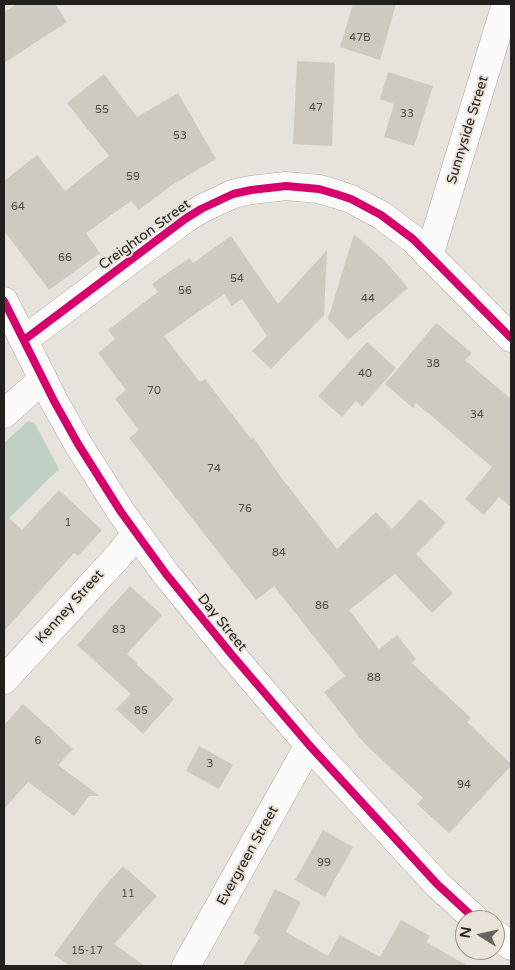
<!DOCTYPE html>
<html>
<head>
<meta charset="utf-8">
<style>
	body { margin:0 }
	#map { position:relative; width:515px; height:970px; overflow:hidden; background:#e6e2dc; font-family:"Varela Round",sans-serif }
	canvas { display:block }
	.frame { position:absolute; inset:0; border:5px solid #22201c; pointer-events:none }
	.north { position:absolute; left:455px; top:910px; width:50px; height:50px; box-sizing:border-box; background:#e9e3d9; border:1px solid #99958d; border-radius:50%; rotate:280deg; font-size:14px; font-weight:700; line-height:20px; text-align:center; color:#22201c }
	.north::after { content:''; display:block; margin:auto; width:18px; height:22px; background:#67645f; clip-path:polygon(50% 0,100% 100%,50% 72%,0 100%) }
</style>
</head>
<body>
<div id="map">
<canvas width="515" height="970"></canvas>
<div class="frame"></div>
<div class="north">N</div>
</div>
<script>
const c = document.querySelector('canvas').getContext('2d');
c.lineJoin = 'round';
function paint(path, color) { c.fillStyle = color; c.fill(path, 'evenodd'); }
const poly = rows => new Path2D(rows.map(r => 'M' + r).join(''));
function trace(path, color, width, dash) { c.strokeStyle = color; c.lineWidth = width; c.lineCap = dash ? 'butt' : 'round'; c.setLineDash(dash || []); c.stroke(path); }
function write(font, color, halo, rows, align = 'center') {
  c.font = font + ' "Varela Round",sans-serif'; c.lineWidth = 4; c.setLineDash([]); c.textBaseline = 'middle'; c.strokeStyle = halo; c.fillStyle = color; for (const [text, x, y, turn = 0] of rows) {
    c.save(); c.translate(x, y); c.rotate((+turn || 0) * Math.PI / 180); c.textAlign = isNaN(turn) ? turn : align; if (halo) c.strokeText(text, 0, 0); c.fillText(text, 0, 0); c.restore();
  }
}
const green = poly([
	[28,421,35,424,59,469,4,523,4,443]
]);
const building = poly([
	[17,4,55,4,67,22,4,63,4,12],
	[353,4,396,4,380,60,340,47],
	[297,61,335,63,332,146,293,144],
	[388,72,433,86,414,146,384,137,394,104,380,99],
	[104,74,137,117,178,93,216,159,172,185,139,210,131,201,86,233,100,253,49,290,4,231,4,181,37,155,65,191,109,156,67,103],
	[354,234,384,260,408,288,348,340,328,319],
	[231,236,278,304,327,250,324,315,271,369,252,351,267,336,242,299,232,306,224,294,164,336,200,382,205,379,251,439,253,437,280,476,337,549,376,512,392,529,420,499,446,523,416,554,453,593,432,613,395,574,349,610,379,649,397,635,416,659,412,663,471,718,467,722,511,764,511,766,449,833,417,804,423,798,364,743,324,692,345,676,274,586,256,600,129,438,139,430,115,399,126,390,98,353,115,339,108,330,158,292,152,284,189,258,193,263],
	[436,323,472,353,465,360,511,399,511,507,499,497,484,515,465,499,492,467,416,403,413,408,385,384],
	[367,342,396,368,362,407,356,401,342,417,318,396],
	[59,490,102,530,78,556,74,553,4,631,4,513,22,530],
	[130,586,162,615,127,654,137,663,136,664,174,699,143,734,116,709,131,694,77,645],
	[23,704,73,749,58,765,100,796,89,796,74,816,28,782,4,809,4,725],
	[199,746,233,765,219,789,186,771],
	[323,830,353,847,325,897,295,880],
	[123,866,157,896,114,944,145,966,70,966,54,955,99,893],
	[275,889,301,902,286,932,328,956,340,935,380,957,401,920,430,936,426,942,468,966,242,966,260,937,253,933]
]);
const street = poly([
	[429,256,506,4],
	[24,340,185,219,201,209,233,194,251,190,286,186,319,189,336,194,351,199,381,215,413,239,511,338],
	[4,414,43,379],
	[4,680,121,553,136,533],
	[186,966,309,745]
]);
const secondary = poly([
	[4,301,54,401,78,444,121,512,166,574,232,655,309,745,437,884,476,920],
	[495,934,511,946]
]);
const cycleway = poly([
	[4,301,54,401,78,444,121,512,166,574,232,655,309,745,437,884,476,920],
	[24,340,185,219,201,209,233,194,251,190,286,186,319,189,336,194,351,199,381,215,413,239,511,338]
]);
const numberNames = [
	["47B",360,38],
	["47",316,108],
	["55",102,110],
	["33",407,114],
	["53",180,136],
	["59",133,177],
	["64",18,207],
	["66",65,258],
	["54",237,279],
	["56",185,291],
	["44",368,299],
	["38",433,364],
	["40",365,374],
	["70",154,391],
	["34",477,415],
	["74",214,469],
	["76",245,509],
	["1",68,523],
	["84",279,553],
	["86",322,606],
	["83",119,630],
	["88",374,678],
	["85",141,711],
	["6",38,741],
	["3",210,764],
	["94",464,785],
	["99",324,863],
	["11",128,894],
	["15-17",87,951]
];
const streetNames = [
	["Sunnyside Street",468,130,-73],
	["Creighton Street",145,235,-36],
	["Kenney Street",70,607,-48],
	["Day Street",222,623,51],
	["Evergreen Street",248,856,-61]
];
paint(green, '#c1d0c4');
paint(building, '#cfcac1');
trace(street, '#aeaca7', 29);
trace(secondary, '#aeaca7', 29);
trace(street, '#fbfbfa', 28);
trace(secondary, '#fbfbfa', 28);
trace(cycleway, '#d6006c', 8);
write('11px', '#4e4b46', null, numberNames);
write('14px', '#22201c', '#e9e3d9', streetNames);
</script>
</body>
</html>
